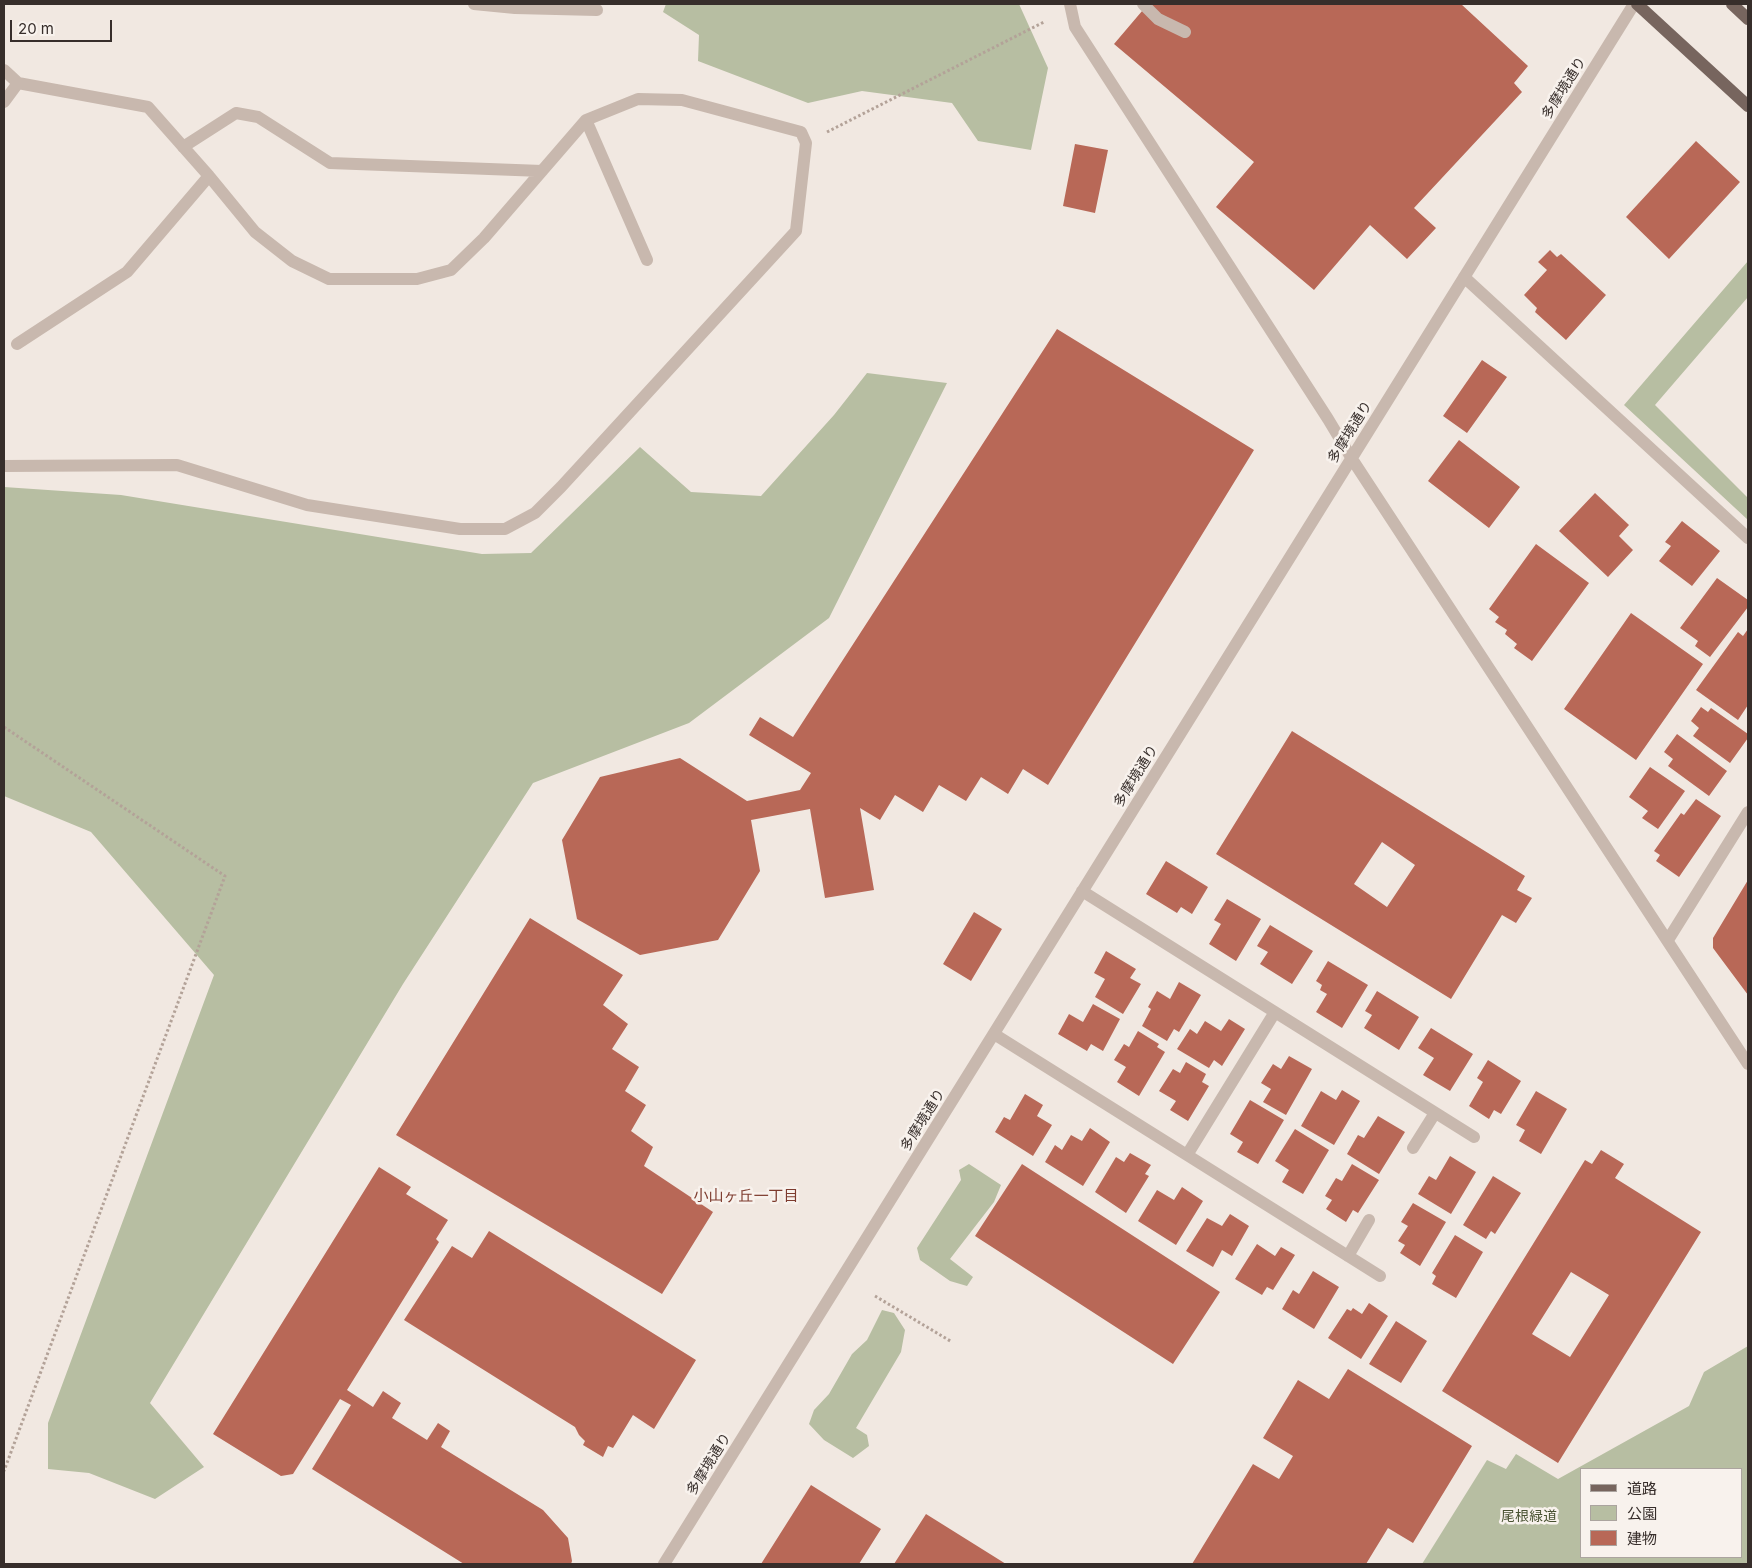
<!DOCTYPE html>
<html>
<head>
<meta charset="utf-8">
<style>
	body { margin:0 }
	#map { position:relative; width:1752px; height:1568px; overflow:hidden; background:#f1e8e1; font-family:Inter,"Noto Sans JP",sans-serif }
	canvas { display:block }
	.frame { position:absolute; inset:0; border:5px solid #372e2b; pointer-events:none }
	.legend { position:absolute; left:1580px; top:1468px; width:162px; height:90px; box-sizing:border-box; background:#f8f2ed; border:1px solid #aba49f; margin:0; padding:6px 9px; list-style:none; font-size:15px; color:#372e2b }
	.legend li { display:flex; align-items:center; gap:10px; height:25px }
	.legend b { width:25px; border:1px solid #aba49f }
	.scale { position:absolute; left:10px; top:20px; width:102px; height:22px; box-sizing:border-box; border:2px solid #372e2b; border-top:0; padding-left:6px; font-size:15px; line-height:18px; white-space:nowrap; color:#372e2b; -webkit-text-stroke:4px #f8f2ed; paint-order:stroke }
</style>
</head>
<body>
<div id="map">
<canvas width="1752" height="1568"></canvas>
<div class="frame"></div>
<ul class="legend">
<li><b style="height:6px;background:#77655e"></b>道路</li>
<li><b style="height:14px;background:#b7bea2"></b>公園</li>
<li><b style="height:14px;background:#b86857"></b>建物</li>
</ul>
<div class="scale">20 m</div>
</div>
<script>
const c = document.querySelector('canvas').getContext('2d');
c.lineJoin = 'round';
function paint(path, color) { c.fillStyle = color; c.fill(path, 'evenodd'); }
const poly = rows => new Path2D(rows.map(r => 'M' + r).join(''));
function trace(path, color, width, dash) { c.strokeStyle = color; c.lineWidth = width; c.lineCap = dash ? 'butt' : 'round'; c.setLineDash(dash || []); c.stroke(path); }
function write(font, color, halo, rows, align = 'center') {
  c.font = font + ' Inter,"Noto Sans JP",sans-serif'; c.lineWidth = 5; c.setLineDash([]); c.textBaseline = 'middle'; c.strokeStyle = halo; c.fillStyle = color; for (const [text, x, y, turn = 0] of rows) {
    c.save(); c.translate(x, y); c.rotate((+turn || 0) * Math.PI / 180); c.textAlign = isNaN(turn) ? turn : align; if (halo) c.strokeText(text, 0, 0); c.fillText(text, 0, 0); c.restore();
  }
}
const green = poly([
	[666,4,1019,4,1048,68,1031,150,978,141,952,103,862,91,808,103,698,61,699,35,663,12],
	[1748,261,1748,297,1655,405,1748,498,1748,520,1624,405],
	[867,373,947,383,829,618,689,723,533,783,403,984,150,1403,204,1467,155,1499,89,1473,48,1469,48,1423,214,975,91,832,4,796,4,487,121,495,482,554,531,553,640,447,691,492,761,496,834,415],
	[969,1164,1001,1185,994,1202,950,1259,973,1277,967,1286,950,1281,920,1260,917,1248,961,1180,959,1170],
	[882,1310,894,1313,905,1330,901,1352,856,1428,867,1435,869,1446,853,1458,824,1440,809,1424,814,1410,829,1394,852,1354,867,1340],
	[1748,1346,1748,1564,1422,1564,1487,1460,1506,1469,1516,1454,1558,1479,1689,1406,1704,1372],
	[1741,1469,1741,1557,1581,1557,1581,1469]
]);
const building = poly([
	[1148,4,1461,4,1528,66,1514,83,1522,92,1414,208,1436,228,1407,259,1370,225,1314,290,1216,207,1254,162,1114,44],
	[1696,141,1740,182,1669,259,1626,217],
	[1075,144,1108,150,1095,213,1063,206],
	[1550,250,1557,257,1561,254,1606,295,1566,340,1535,312,1537,308,1524,295,1547,270,1538,262],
	[1057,329,1254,450,1048,785,1023,769,1008,794,981,777,966,801,939,785,923,812,895,795,880,820,860,808,874,890,825,898,810,809,751,820,760,871,718,940,640,955,577,919,562,840,600,777,680,758,747,801,800,790,811,773,749,735,760,717,793,737],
	[1482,360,1507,377,1467,433,1443,416],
	[1459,440,1520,487,1489,528,1428,481],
	[1595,493,1629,525,1619,536,1633,550,1608,577,1559,531],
	[1682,521,1720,551,1692,586,1659,561,1671,546,1665,542],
	[1536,544,1589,583,1532,661,1514,648,1517,644,1505,634,1507,630,1495,622,1499,617,1489,609],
	[1717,578,1748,600,1748,607,1710,657,1695,646,1698,641,1680,628],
	[1631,613,1703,664,1636,760,1564,709],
	[1748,629,1748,705,1738,720,1696,690,1738,632,1743,636],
	[1701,707,1708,712,1711,708,1748,734,1748,738,1730,763,1693,736,1699,728,1691,721],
	[1292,731,1525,876,1517,890,1532,898,1516,923,1502,915,1451,999,1216,854],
	[1382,842,1415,865,1387,907,1354,884],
	[1677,734,1727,771,1709,796,1668,766,1673,759,1664,752],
	[1650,767,1685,791,1658,829,1642,818,1648,811,1629,797],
	[1696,799,1721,816,1679,877,1656,861,1660,855,1654,851,1681,813,1684,815],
	[1166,861,1208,887,1192,914,1181,907,1177,913,1146,894],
	[1748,880,1748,995,1713,948,1713,938],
	[1227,899,1261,919,1236,961,1209,944,1221,924,1214,920],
	[974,912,1002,929,971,981,943,964],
	[530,918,623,975,603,1005,628,1024,612,1049,639,1067,625,1091,646,1105,631,1131,653,1147,644,1166,713,1212,662,1294,396,1135],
	[1270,925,1313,951,1292,984,1260,964,1268,952,1257,946],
	[1106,951,1136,969,1130,978,1141,984,1123,1014,1095,997,1105,979,1094,973],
	[1328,961,1368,985,1342,1028,1316,1012,1327,994,1320,990,1322,985,1316,981],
	[1179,982,1201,995,1179,1032,1174,1029,1167,1041,1142,1026,1151,1009,1148,1007,1157,991,1170,999],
	[1377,991,1419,1017,1399,1050,1364,1028,1372,1015,1365,1011],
	[1093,1004,1120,1019,1103,1051,1091,1044,1087,1051,1058,1034,1069,1014,1083,1022],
	[1229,1019,1245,1029,1222,1066,1214,1060,1209,1068,1177,1049,1190,1029,1197,1034,1205,1021,1221,1031],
	[1431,1028,1473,1054,1450,1091,1423,1075,1434,1058,1418,1048],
	[1138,1031,1159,1044,1157,1047,1165,1052,1139,1096,1117,1082,1126,1067,1114,1060,1124,1044,1129,1047],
	[1289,1056,1312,1069,1286,1115,1263,1102,1271,1089,1261,1083,1273,1064,1281,1069],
	[1488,1060,1521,1081,1501,1114,1494,1110,1489,1119,1469,1106,1483,1082,1477,1078],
	[1186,1062,1206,1074,1202,1082,1209,1086,1188,1121,1170,1110,1176,1101,1159,1091,1173,1069,1180,1073],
	[1342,1090,1360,1101,1334,1145,1301,1126,1321,1091,1336,1100],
	[1536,1091,1567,1109,1541,1154,1519,1141,1525,1130,1516,1125],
	[1025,1094,1043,1105,1037,1116,1052,1125,1033,1156,995,1132,1004,1117,1010,1120],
	[1250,1100,1284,1120,1258,1164,1237,1152,1243,1142,1230,1134],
	[1378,1116,1405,1132,1379,1174,1347,1154,1358,1135,1364,1138],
	[1090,1128,1110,1142,1083,1186,1045,1162,1055,1145,1062,1150,1071,1135,1082,1141],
	[1295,1129,1329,1150,1303,1194,1282,1182,1289,1170,1275,1161],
	[1601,1150,1624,1164,1615,1178,1701,1232,1558,1463,1442,1391,1585,1160,1592,1164],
	[1571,1272,1609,1295,1570,1357,1532,1334],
	[1130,1153,1151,1165,1145,1174,1149,1176,1126,1213,1095,1192,1116,1157,1124,1162],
	[1450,1156,1476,1172,1451,1214,1418,1194,1429,1176,1436,1180],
	[1022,1164,1220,1292,1173,1364,975,1236],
	[1352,1164,1379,1180,1358,1213,1353,1210,1346,1222,1326,1209,1332,1200,1325,1196,1336,1178,1342,1181],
	[379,1167,411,1187,406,1194,448,1220,436,1239,439,1242,347,1390,373,1407,383,1391,401,1403,392,1418,427,1440,438,1423,450,1431,441,1447,543,1510,568,1538,572,1561,571,1564,464,1564,312,1469,351,1405,340,1399,293,1474,281,1476,213,1434],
	[1493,1176,1521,1193,1495,1234,1491,1231,1486,1239,1463,1225],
	[1182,1187,1203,1201,1176,1245,1138,1221,1157,1190,1174,1200],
	[1413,1203,1446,1222,1420,1266,1400,1253,1405,1245,1398,1241,1408,1226,1401,1222],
	[1230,1214,1249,1226,1232,1256,1222,1250,1213,1267,1186,1251,1207,1218,1222,1226],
	[489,1231,696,1360,654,1429,633,1415,613,1448,608,1446,603,1457,583,1445,585,1441,579,1435,575,1427,404,1320,452,1246,472,1258],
	[1455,1235,1483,1252,1456,1298,1432,1284,1436,1276,1432,1273],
	[1257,1244,1275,1256,1281,1247,1295,1255,1273,1290,1267,1287,1262,1295,1235,1279],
	[1313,1271,1339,1287,1314,1329,1282,1309,1293,1290,1299,1294],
	[1369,1303,1388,1316,1361,1359,1328,1338,1347,1309,1351,1311,1353,1308,1362,1314],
	[1396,1321,1427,1341,1401,1383,1369,1364],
	[1348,1369,1472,1446,1413,1543,1388,1528,1366,1564,1192,1564,1253,1464,1279,1479,1293,1456,1263,1438,1298,1380,1329,1399],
	[811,1485,881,1529,859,1564,761,1564],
	[926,1514,1006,1564,894,1564]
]);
const path = poly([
	[827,132,1044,22],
	[4,727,225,876,4,1471],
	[875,1296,952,1342]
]);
const minor = poly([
	[474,4,515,8,597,10],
	[1070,4,1075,27,1328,419,1352,459,1748,1064],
	[1143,4,1158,19,1185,32],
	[4,70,18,83,148,107,209,176,255,232,292,261,329,279,417,279,451,270,484,238,586,120,638,99,682,100,801,132,806,143,796,231,561,487,535,513,505,529,460,529,307,505,177,465,4,466],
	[4,102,18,83],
	[586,120,647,260],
	[183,147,236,113,258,117,330,163,542,171],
	[1464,277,1748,538],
	[17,344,127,272,209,176],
	[1082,891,1474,1137],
	[1668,940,1748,812],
	[994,1034,1380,1276],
	[1413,1148,1435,1113],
	[1187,1155,1275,1012],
	[1348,1256,1369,1220],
	[664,1564,1634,4]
]);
const major = poly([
	[1637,4,1748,106],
	[1732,4,1748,19]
]);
const streetNames = [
	["多摩境通り",1564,88,-58],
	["多摩境通り",1350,432,-58],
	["多摩境通り",1136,776,-58],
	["多摩境通り",923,1120,-58],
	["多摩境通り",709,1464,-58]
];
const parkNames = [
	["尾根緑道",1529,1517]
];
const neighbourhoodNames = [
	["小山ヶ丘一丁目",746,1196]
];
paint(green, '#b7bea2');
paint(building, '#b86857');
trace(path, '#b3a298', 3, [2.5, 2.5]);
trace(minor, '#c8b8ae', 12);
trace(major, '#77655e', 12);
write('14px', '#372e2b', '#f8f2ed', streetNames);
write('14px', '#495232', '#f8f2ed', parkNames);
write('15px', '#7d3b2e', '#f8f2ed', neighbourhoodNames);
</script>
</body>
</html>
